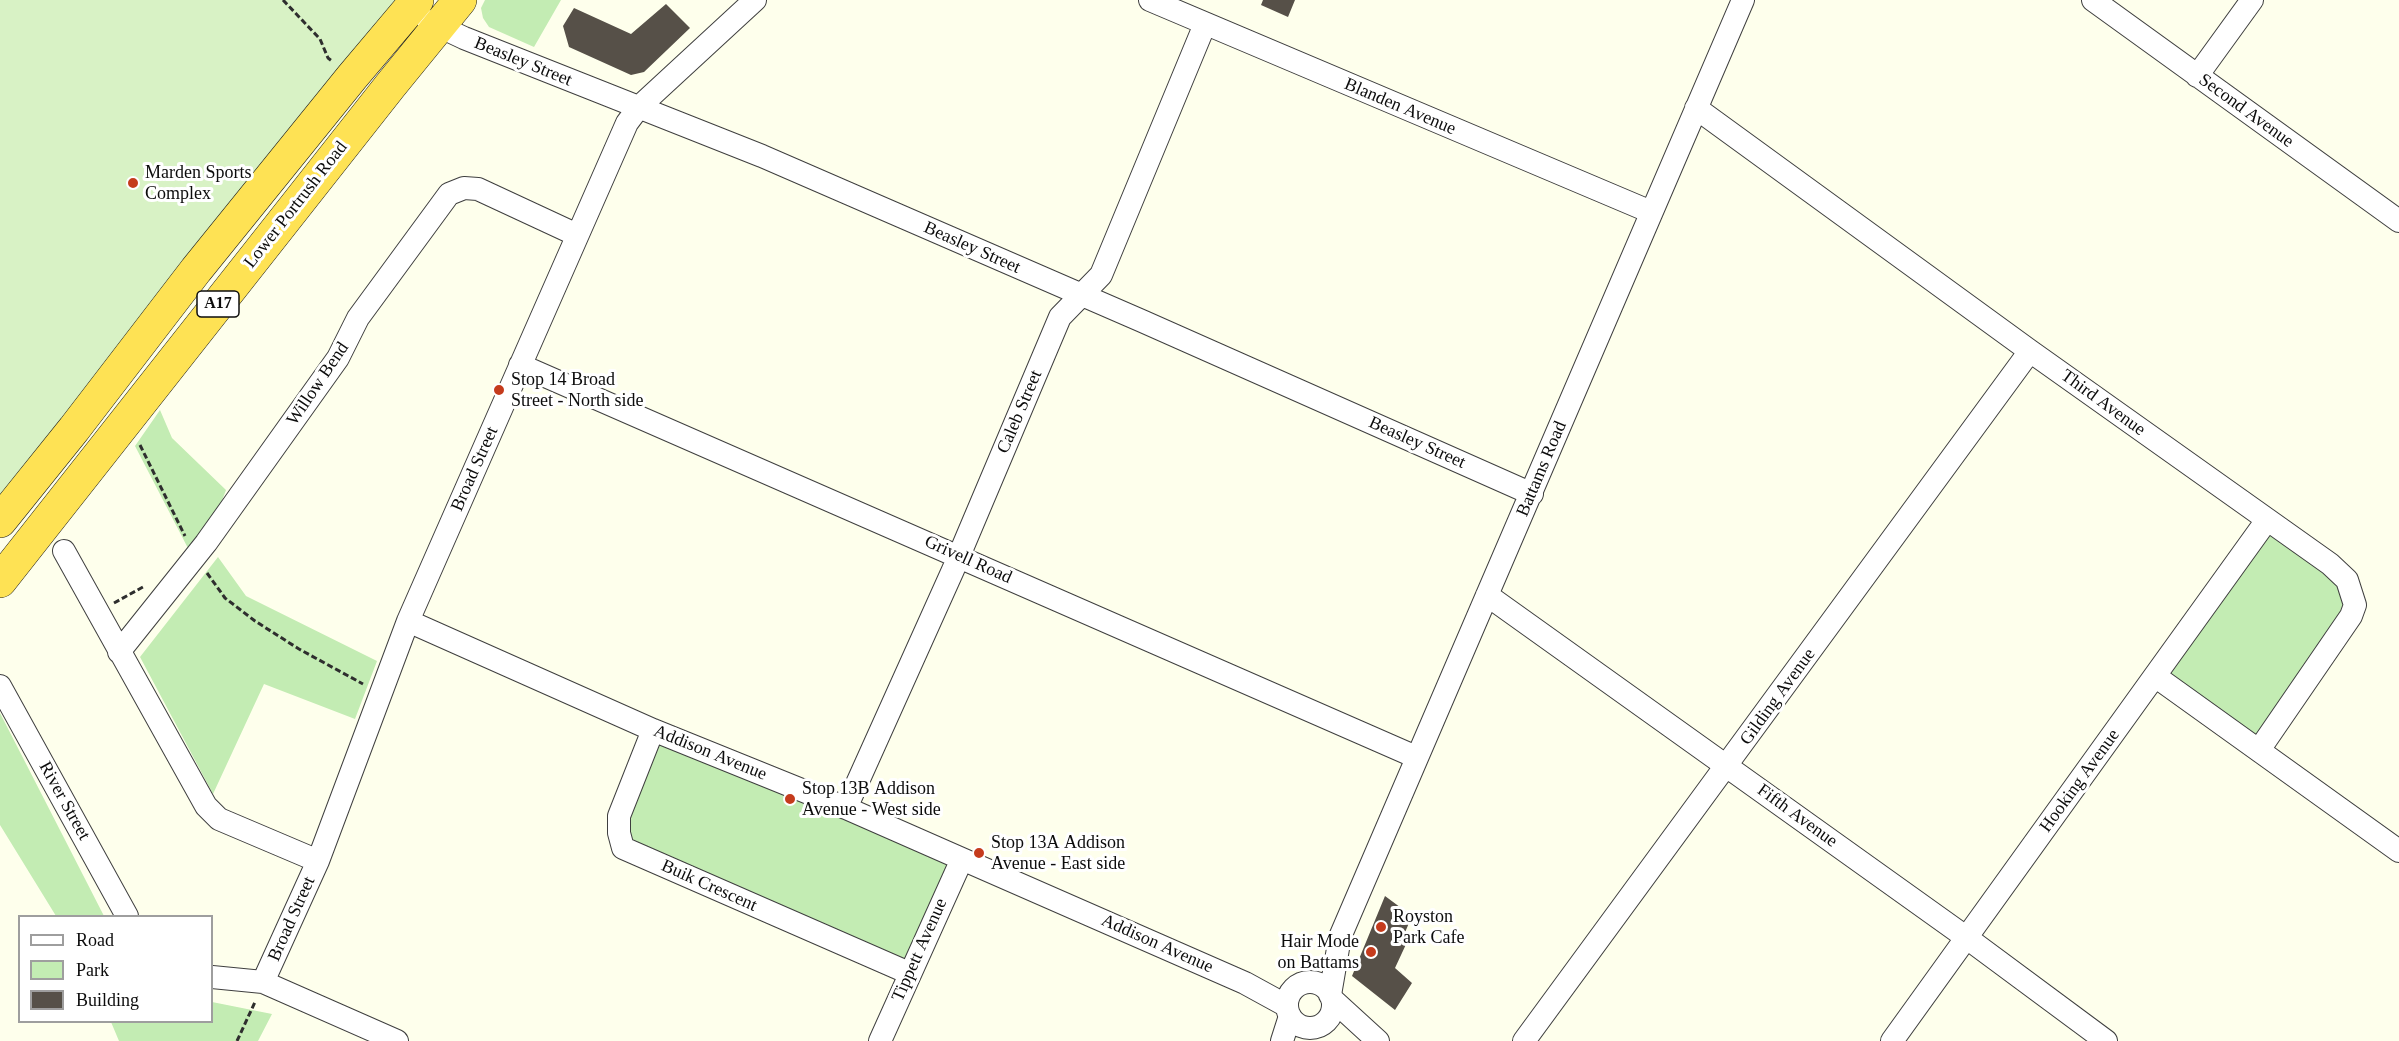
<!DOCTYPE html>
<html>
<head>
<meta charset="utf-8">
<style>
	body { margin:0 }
	#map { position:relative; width:2399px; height:1041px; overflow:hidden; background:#feffec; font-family:Georgia,serif }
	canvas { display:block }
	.legend { position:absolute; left:18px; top:915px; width:195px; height:108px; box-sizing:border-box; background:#fff; border:2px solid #9e9e9e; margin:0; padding:8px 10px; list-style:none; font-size:18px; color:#0c0c0c }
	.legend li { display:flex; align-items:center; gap:12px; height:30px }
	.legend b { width:30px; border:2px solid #9e9e9e }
</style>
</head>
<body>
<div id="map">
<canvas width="2399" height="1041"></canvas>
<ul class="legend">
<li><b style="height:8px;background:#fff"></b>Road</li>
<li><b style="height:16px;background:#c3ecb3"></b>Park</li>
<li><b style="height:16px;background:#565048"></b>Building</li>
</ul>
</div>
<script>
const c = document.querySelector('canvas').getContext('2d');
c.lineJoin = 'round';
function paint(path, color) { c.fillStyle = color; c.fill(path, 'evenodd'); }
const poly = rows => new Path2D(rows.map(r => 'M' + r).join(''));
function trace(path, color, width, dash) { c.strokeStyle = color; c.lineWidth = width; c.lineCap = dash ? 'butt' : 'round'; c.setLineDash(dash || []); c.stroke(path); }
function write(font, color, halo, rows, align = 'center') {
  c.font = font + ' Georgia,serif'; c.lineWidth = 6; c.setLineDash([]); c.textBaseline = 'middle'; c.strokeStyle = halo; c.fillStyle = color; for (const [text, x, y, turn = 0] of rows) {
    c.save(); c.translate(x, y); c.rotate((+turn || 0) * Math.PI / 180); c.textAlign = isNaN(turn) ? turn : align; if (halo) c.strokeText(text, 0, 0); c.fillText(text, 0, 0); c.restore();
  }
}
const green = poly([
	[485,0,561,0,534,47,489,27,483,18,481,8],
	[160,410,172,438,226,490,212,527,191,554,135,446],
	[2267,520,2353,593,2259,750,2155,676],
	[218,557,246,596,377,661,355,719,264,684,213,794,140,657],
	[0,713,104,916,56,916,0,825],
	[653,730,962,859,909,973,623,848,619,833],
	[212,1002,272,1014,258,1041,119,1041,111,1022,212,1022]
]);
const pitch = poly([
	[0,0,417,0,0,521]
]);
const building = poly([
	[1263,0,1295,0,1288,17,1261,5],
	[666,4,690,28,644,72,631,75,569,47,563,26,574,8,631,34],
	[1385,896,1412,916,1403,937,1408,940,1395,968,1412,983,1395,1010,1352,976]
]);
const path = poly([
	[283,0,320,39,328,58,332,61],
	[140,445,185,536],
	[207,573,225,598,255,621,299,649,363,684],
	[114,603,143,587],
	[237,1041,255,1002]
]);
const minor = poly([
	[1150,0,1651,212],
	[2093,0,2399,221],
	[428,21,464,38,762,156,1142,321,1532,494],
	[2197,76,2252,0],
	[1696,108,2030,351,2330,564,2347,580,2355,605,2351,616,2259,750],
	[520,365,1416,757],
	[64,551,206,806,219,819,318,861],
	[1487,595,1967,938,2106,1041],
	[408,621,653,730,846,808,962,859,1245,983,1287,1006],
	[119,652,206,543,338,358,358,318,449,194,464,188,478,189,577,235],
	[2155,676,2399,851],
	[0,686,127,916],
	[653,730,619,816,619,833,623,848,909,973],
	[846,808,953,570,1060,317,1101,275,1205,24],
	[212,977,263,982,397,1041],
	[263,982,318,861,408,621,627,123,639,107,755,0],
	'1287 1005a23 23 0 1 1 46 0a23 23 0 1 1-46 0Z',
	[1330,995,1340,937,1743,0],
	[1332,999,1378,1041],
	[880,1041,962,859],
	[1282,1041,1290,1016],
	[1524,1041,2030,351],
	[1892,1041,2267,520]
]);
const trunk = poly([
	[0,521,74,429,196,270,352,77,417,0],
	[0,581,390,86,460,0]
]);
const markers = [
	[133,183,6,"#c53b1c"],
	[499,390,6,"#c53b1c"],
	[790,799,6,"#c53b1c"],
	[979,853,6,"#c53b1c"],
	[1381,927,6,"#c53b1c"],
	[1371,952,6,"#c53b1c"]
];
const shields = [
	[218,304,42]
];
const shieldNames = [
	["A17",218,304]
];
const streetNames = [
	["Beasley Street",523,62,22],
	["Blanden Avenue",1400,107,23],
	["Second Avenue",2246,111,36],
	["Lower Portrush Road",296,205,-52],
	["Beasley Street",972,248,24],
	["Willow Bend",318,384,-56],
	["Third Avenue",2103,403,36],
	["Caleb Street",1020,412,-67],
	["Beasley Street",1417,443,24],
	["Broad Street",475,469,-66],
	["Battams Road",1542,469,-67],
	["Grivell Road",968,560,24],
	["Gilding Avenue",1778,697,-54],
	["Addison Avenue",710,753,22],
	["Hooking Avenue",2080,781,-54],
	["River Street",64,801,61],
	["Fifth Avenue",1797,816,36],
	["Buik Crescent",709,886,24],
	["Broad Street",292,919,-66],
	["Addison Avenue",1157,944,24],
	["Tippett Avenue",920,950,-66]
];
const poiNames = [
	["Marden Sports",145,173],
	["Complex",145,194],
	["Stop 14 Broad",511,380],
	["Street - North side",511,401],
	["Stop 13B Addison",802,789],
	["Avenue - West side",802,810],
	["Stop 13A Addison",991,843],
	["Avenue - East side",991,864],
	["Royston",1393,917],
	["Park Cafe",1393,938],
	["Hair Mode",1359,942,"right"],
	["on Battams",1359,963,"right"]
];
paint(green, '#c3ecb3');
paint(pitch, '#d8f2c5');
paint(building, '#565048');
trace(minor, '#3f3f3f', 24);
trace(trunk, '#1d1d1d', 34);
trace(path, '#2e2e2e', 3, [6, 3]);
trace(minor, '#fff', 22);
trace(trunk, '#fee254', 33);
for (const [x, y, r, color] of markers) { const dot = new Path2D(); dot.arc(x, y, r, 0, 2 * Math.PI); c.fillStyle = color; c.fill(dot); trace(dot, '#fff', 2); }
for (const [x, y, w] of shields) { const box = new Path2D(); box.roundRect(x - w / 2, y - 13, w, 26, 4.5); c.fillStyle = '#fff'; c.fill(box); trace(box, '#0c0c0c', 1.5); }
write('bold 16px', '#0c0c0c', null, shieldNames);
write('18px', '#0c0c0c', '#fff', streetNames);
write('18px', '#0c0c0c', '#fff', poiNames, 'left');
</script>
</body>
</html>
